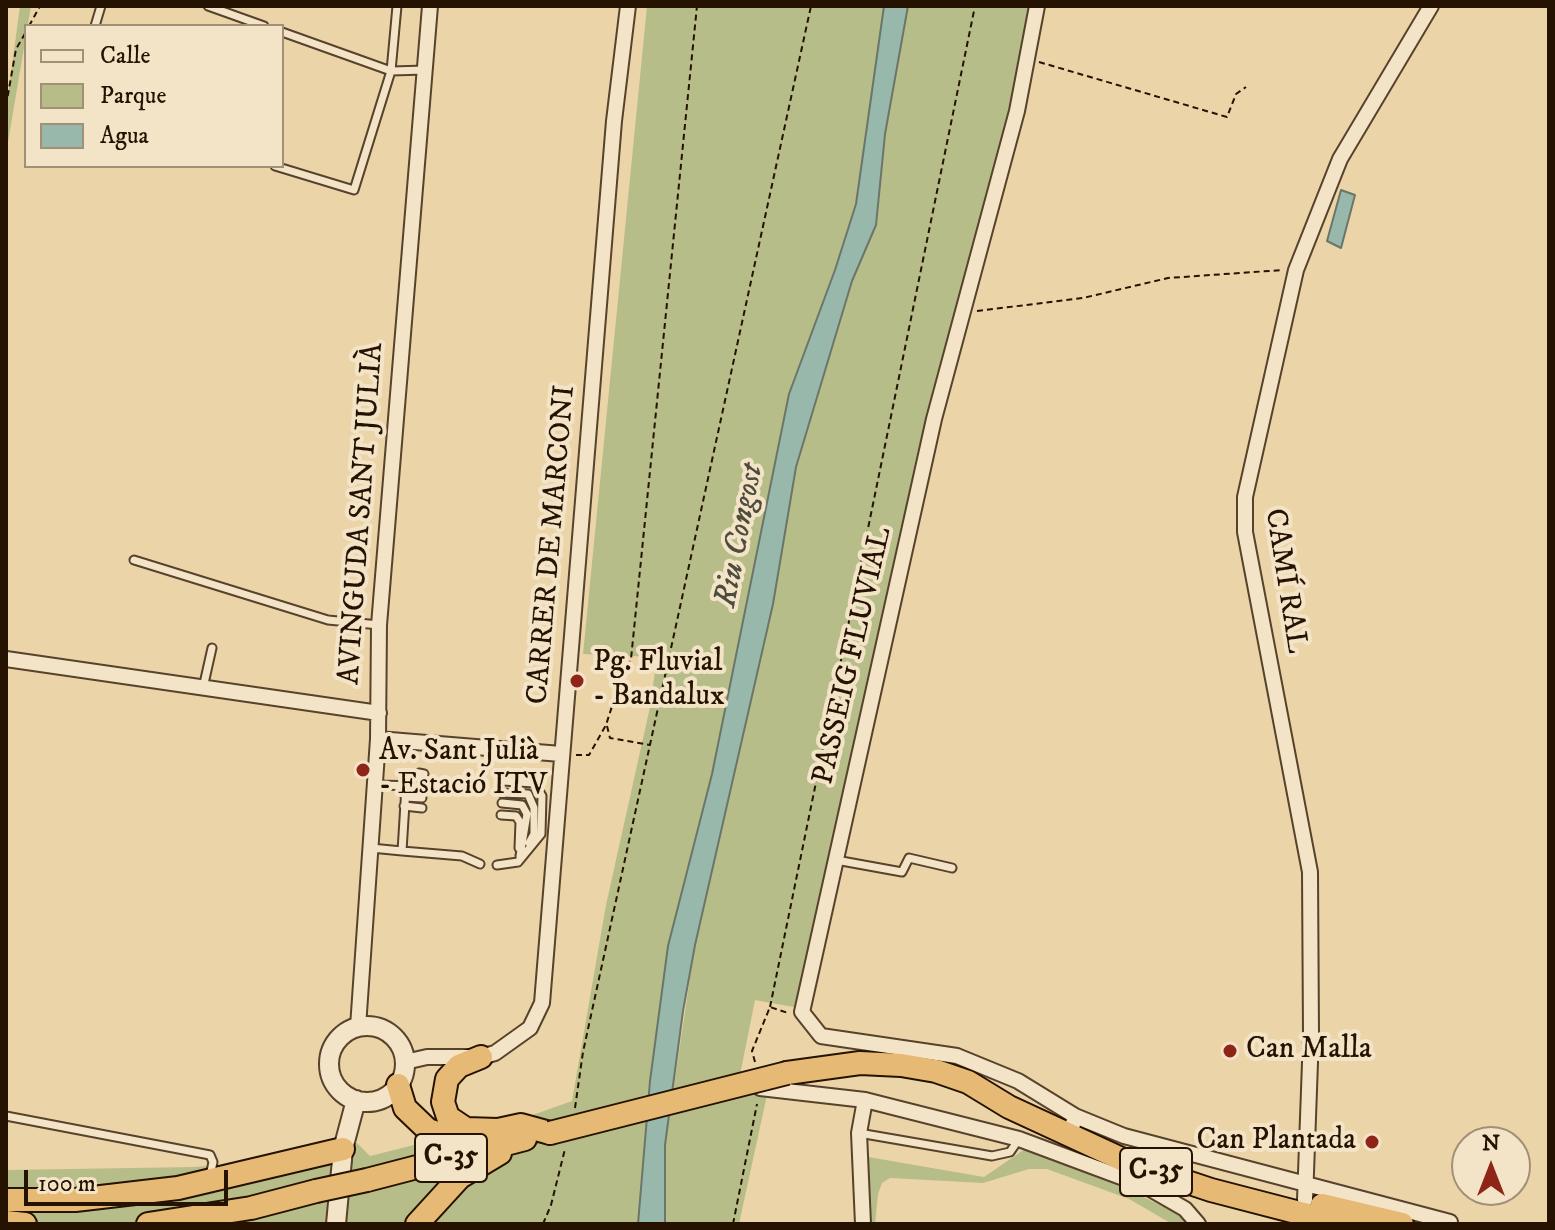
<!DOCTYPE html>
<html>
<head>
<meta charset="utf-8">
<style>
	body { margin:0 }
	#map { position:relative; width:1555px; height:1230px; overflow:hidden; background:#ecd4a9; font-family:"IM FELL DW Pica",serif }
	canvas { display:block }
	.frame { position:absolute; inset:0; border:8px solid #251201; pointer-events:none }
	.legend { position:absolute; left:24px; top:24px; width:260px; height:144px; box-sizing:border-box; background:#f3e3c7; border:2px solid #a18f78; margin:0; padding:10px 14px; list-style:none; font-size:24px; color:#251201 }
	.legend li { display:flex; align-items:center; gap:16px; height:40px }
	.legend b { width:40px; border:2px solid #a18f78 }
	.north { position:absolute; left:1451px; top:1126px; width:80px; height:80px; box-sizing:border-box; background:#f3e3c7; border:2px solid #a18f78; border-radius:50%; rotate:0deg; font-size:22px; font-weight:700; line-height:32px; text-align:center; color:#251201 }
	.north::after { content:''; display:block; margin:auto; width:28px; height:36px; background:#8f2418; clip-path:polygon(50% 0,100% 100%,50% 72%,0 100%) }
	.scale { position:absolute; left:24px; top:1170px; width:204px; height:36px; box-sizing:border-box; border:4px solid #251201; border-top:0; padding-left:10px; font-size:24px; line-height:28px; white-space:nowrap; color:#251201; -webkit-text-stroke:6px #f3e3c7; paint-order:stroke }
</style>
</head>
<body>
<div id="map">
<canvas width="1555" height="1230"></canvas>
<div class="frame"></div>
<ul class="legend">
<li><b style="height:10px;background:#f3e3c7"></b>Calle</li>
<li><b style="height:22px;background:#b6bd89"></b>Parque</li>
<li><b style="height:22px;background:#99b8ac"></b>Agua</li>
</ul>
<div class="north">N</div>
<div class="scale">100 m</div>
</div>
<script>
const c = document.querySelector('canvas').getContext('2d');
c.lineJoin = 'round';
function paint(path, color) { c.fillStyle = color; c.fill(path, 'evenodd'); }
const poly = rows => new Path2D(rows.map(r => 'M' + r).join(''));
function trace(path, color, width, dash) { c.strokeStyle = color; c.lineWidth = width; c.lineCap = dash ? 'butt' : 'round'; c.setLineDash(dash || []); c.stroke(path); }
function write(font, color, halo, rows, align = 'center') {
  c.font = font + ' "IM FELL DW Pica",serif'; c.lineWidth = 8; c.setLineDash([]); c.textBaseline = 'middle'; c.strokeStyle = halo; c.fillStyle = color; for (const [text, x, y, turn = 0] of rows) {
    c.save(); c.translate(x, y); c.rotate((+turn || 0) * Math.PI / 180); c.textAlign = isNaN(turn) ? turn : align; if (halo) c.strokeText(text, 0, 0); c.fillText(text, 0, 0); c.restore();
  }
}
const green = poly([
	[20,6,31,6,6,154,6,110],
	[647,6,884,6,856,204,835,270,789,394,712,774,668,946,650,1081,638,1224,6,1224,6,1170,194,1167,233,1164,333,1141,357,1143,370,1156,530,1116,572,1101,606,905,650,707,657,657,583,654],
	[908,6,1030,6,1014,87,799,1008,755,1000,737,1090,767,1095,739,1224,665,1224,665,1145,695,945,773,604,796,467,852,281,876,225,885,134],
	[1025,1149,1131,1191,1187,1218,1191,1224,1172,1224,1129,1199,1047,1169,1029,1169,983,1183,890,1178,882,1183,878,1194,875,1224,857,1224,851,1154,984,1177]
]);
const water = poly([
	[884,6,908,6,885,134,876,225,852,281,796,467,773,604,695,945,683,1011,665,1145,665,1224,638,1224,650,1081,668,946,712,774,789,394,835,270,856,204,884,6],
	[1341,190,1355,195,1341,248,1327,241,1341,190]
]);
const path = poly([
	[29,26,40,6],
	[1039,62,1227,117,1236,94,1246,87],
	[6,106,16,49,26,32],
	[977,311,1083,298,1168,278,1283,270],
	[607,726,610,738,650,745],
	[576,755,589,755,606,725,621,678,631,659,697,6],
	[770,1007,975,6],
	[755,1062,752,1051,770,1007,788,1013],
	[575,1108,583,1052,811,6],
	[543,1224,551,1205,565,1149],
	[733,1224,757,1104]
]);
const service = poly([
	[208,6,264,26],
	[95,26,101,6],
	[282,32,391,71,426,70],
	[275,166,354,190,391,71,397,6],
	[134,560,328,620,379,625],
	[203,688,212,648],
	[503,781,534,783,542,796,541,834,518,862],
	[376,785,423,786],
	[407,786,419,773,424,774],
	[406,787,402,851,462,856,480,864],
	[502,793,528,794,534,808,534,834,529,843],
	[405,797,422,798],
	[502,803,522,805,527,814,520,856],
	[404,806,422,808],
	[501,815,516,816,520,822,519,848],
	[371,848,402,851],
	[836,860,902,872,909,858,952,868],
	[497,865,518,862],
	[6,1116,210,1155,213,1162,210,1176],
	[859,1133,992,1156,1010,1152,1019,1139]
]);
const minor = poly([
	[1037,6,1017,111,934,419,802,1012,821,1036,957,1056,1018,1081,1075,1116,1072,1128],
	[6,659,379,713],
	[378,739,561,754],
	[358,1027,378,739,379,625,430,6],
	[405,1062,427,1057,481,1057,495,1053,530,1028,542,1003,614,121,628,6],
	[760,1088,865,1100,1019,1139,1145,1186,1185,1209,1198,1224],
	[1075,1116,1124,1136,1450,1222],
	[1305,1200,1311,1035,1310,872,1245,532,1245,497,1296,270,1340,159,1431,6],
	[863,1224,859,1133,865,1100]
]);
const tertiary = poly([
	'329 1064a38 38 0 1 1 76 0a38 38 0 1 1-76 0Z',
	[336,1224,343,1149,356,1100]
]);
const trunk = poly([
	[481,1057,459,1066,447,1079,443,1102,448,1117,466,1129,498,1130,521,1125,550,1133],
	[787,1073,860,1063,901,1065,936,1071,968,1082,1009,1107,1130,1163,1211,1190,1342,1224],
	[398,1085,405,1108,428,1130,455,1139,479,1139],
	[367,1180,525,1139],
	[6,1200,75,1200,178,1188,343,1149],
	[1322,1205,1402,1224],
	[6,1222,25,1224],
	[148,1224,251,1208,316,1191],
	[417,1224,460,1177,500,1153]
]);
const trunkBridge = poly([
	[550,1133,787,1073],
	[316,1191,367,1180]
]);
const markers = [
	[577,681,8,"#8f2418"],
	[363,770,8,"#8f2418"],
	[1230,1051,8,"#8f2418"],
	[1372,1142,8,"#8f2418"]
];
const shields = [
	[451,1158,72],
	[1156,1172,72]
];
const shieldNames = [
	["C-35",451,1158],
	["C-35",1156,1172]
];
const streetNames = [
	["AVINGUDA SANT JULIÀ",363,514,-86],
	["CARRER DE MARCONI",553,545,-85],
	["CAMÍ RAL",1284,581,81],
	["PASSEIG FLUVIAL",854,656,-77]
];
const poiNames = [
	["Pg. Fluvial",593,664],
	["- Bandalux",593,698],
	["Av. Sant Julià",379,753],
	["- Estació ITV",379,787],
	["Can Malla",1246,1051],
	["Can Plantada",1356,1142,"right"]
];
const waterNames = [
	["Riu Congost",741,536,-79]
];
paint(green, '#b6bd89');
paint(water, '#99b8ac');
trace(water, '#6b7668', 2);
trace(service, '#57422b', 11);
trace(minor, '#57422b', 18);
trace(tertiary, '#57422b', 22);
trace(trunk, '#251201', 26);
trace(path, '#251201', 2, [6, 4]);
trace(service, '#f3e3c7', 7);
trace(minor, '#f3e3c7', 14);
trace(tertiary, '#f3e3c7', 18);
trace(trunk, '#e6ba74', 22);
trace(trunkBridge, '#251201', 26, []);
trace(trunkBridge, '#e6ba74', 22);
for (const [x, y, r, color] of markers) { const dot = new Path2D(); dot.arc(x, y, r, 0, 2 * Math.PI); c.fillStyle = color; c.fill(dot); trace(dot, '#f3e3c7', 3); }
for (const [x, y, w] of shields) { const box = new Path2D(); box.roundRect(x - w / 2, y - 24, w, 48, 6); c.fillStyle = '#f3e3c7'; c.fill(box); trace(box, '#251201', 2); }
write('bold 28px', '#251201', null, shieldNames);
write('30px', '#251201', '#f3e3c7', streetNames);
write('30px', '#251201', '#f3e3c7', poiNames, 'left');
write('italic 32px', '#4e4c3d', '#f3e3c7', waterNames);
</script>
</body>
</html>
